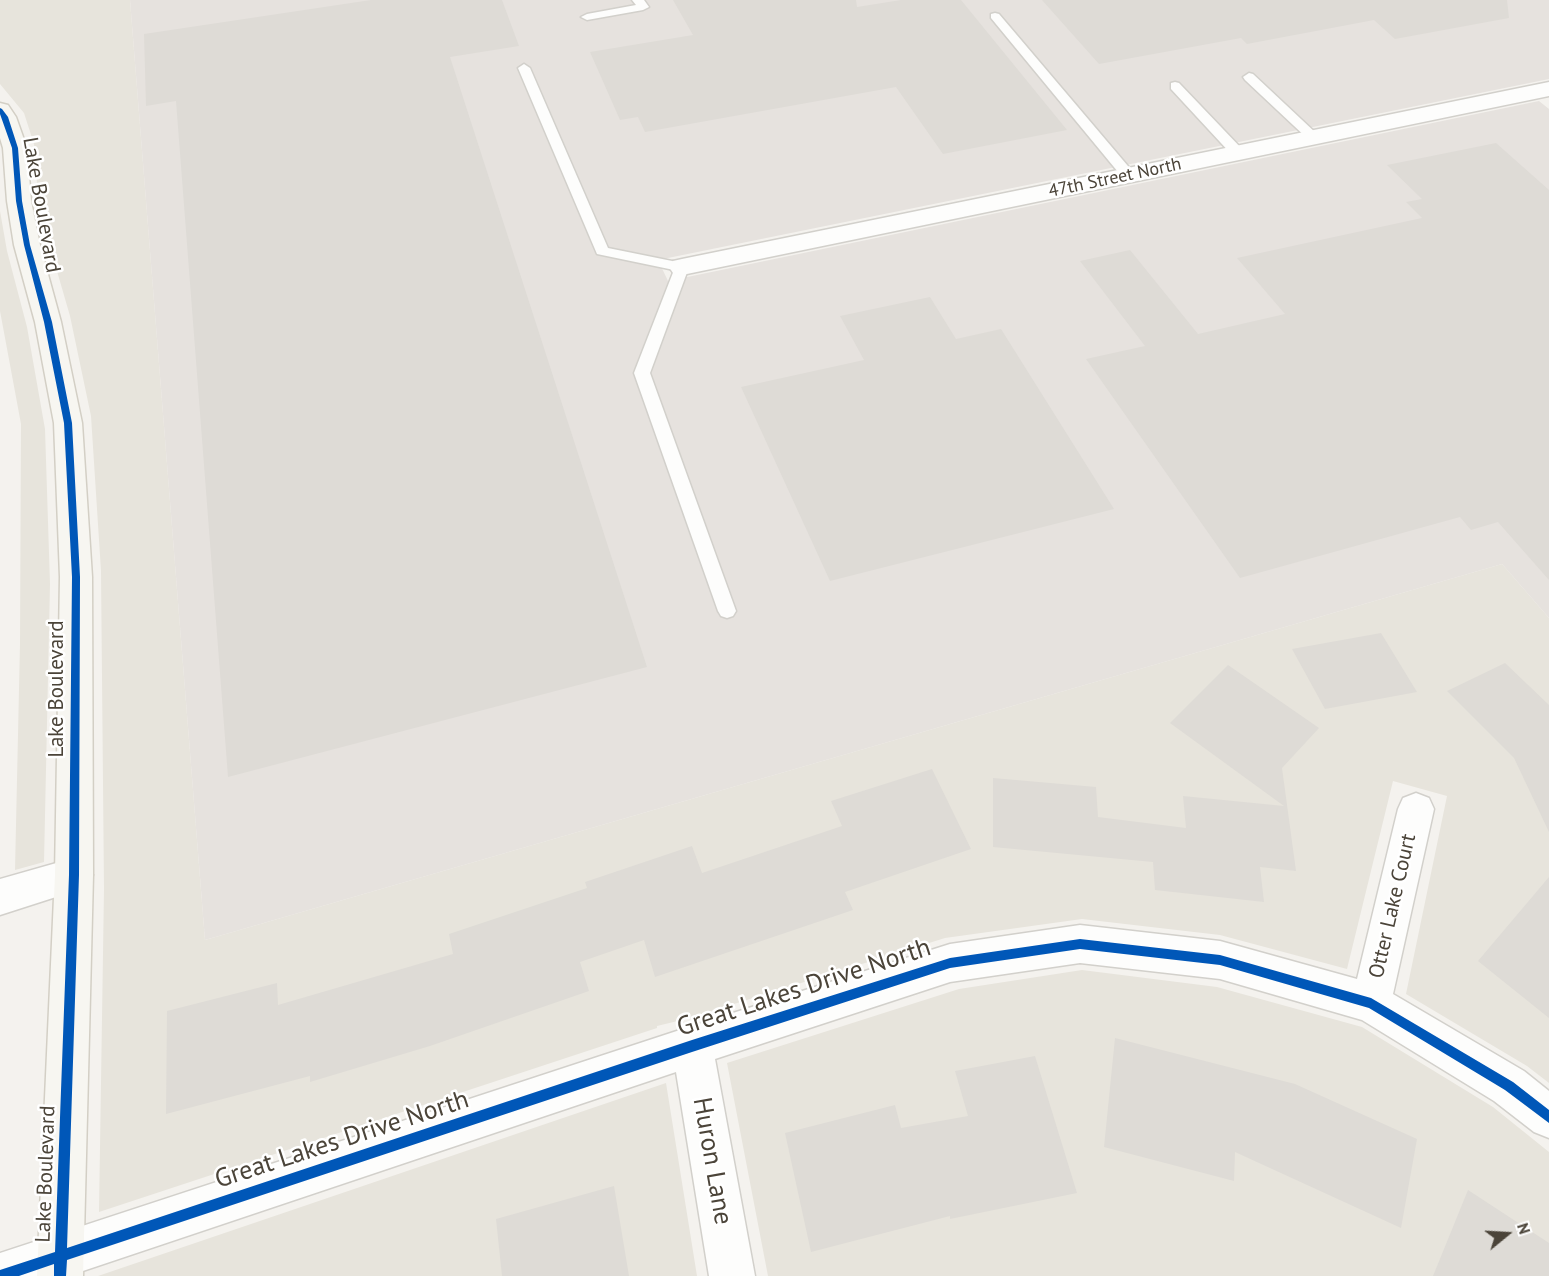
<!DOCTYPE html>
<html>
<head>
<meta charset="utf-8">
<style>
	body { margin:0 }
	#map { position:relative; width:1549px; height:1276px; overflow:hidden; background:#f4f2ee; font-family:"PT Sans",sans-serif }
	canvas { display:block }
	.north { position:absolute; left:1477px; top:1204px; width:60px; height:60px; -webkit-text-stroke:4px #fff; paint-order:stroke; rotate:72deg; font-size:16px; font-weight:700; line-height:24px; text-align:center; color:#4b4439 }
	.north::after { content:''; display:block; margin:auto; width:21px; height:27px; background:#4b4439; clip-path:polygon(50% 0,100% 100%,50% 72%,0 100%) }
</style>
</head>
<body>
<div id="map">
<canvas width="1549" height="1276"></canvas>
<div class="north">N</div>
</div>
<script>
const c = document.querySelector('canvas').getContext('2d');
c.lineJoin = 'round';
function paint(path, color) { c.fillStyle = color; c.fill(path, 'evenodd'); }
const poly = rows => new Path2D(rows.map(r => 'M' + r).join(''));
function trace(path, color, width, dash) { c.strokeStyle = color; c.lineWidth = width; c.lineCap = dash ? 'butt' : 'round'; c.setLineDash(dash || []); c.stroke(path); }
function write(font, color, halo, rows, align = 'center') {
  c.font = font + ' "PT Sans",sans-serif'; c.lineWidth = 5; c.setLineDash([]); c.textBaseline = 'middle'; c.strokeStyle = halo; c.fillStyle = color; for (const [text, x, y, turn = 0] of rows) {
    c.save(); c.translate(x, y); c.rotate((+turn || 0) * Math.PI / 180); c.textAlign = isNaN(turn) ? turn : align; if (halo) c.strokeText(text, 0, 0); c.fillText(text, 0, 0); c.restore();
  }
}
const residential = poly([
	[0,0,130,0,205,940,1502,564,1549,618,1549,1083,1527,1066,1406,994,1447,796,1393,781,1347,969,1220,935,1082,919,945,938,686,1019,657,1026,657,1028,99,1212,104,889,101,571,91,416,70,316,48,240,38,197,34,144,24,113,0,84],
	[0,211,7,251,27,327,45,429,50,584,44,862,15,870,20,644,21,424,0,311],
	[1082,970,1217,987,1362,1027,1493,1107,1549,1152,1549,1276,768,1276,727,1063,959,989],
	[666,1083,697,1276,98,1276]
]);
const industrial = poly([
	[130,0,1549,0,1549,79,658,260,668,281,1539,101,1549,109,1549,618,1502,564,205,940]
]);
const building = poly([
	[371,0,502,0,519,46,450,57,647,667,228,777,176,101,146,106,144,34],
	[673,0,856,0,857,7,901,0,961,0,1067,130,943,154,896,87,645,132,638,117,620,120,590,52,693,35],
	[1042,0,1507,0,1509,18,1395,39,1374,20,1247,44,1241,38,1099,64],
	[1496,143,1549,190,1549,580,1498,522,1471,530,1460,517,1240,578,1086,359,1145,346,1080,261,1130,250,1198,334,1285,314,1237,258,1422,218,1406,202,1422,199,1387,165],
	[930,297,956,339,1001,329,1114,509,830,581,741,387,864,360,840,316],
	[1381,633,1417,692,1325,709,1292,649],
	[1505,663,1549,705,1549,832,1514,758,1447,691],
	[1228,665,1319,728,1282,768,1296,871,1260,867,1264,902,1155,890,1153,862,993,847,993,778,1096,787,1098,817,1186,828,1183,796,1284,806,1170,723],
	[932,769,971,849,845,892,853,910,655,977,644,940,580,962,589,991,430,1046,310,1082,310,1076,166,1114,167,1011,277,983,278,1005,453,954,449,934,587,888,585,882,692,846,702,873,842,826,831,801],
	[1549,877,1549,1018,1478,961],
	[1115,1038,1295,1084,1417,1139,1401,1228,1235,1152,1234,1181,1104,1147],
	[1035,1056,1077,1193,950,1219,950,1216,811,1252,785,1133,895,1105,901,1128,968,1116,955,1071],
	[614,1186,629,1276,502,1276,496,1219],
	[1468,1190,1549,1243,1549,1276,1433,1276]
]);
const lane = poly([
	[632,0,644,0,649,7,643,10,587,20,581,17,587,14,636,5,632,0],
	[995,13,999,14,1133,172,1135,175,1133,178,1123,178,991,18,991,14,995,13],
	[524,64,530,68,608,248,682,263,689,267,650,373,736,611,733,616,727,618,721,616,718,611,634,373,674,270,597,254,518,68,524,64],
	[1249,73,1253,74,1317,134,1319,137,1317,140,1309,140,1245,80,1243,77,1249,73],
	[1175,82,1179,83,1243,150,1244,153,1243,156,1233,156,1171,89,1171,83,1175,82]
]);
const street = poly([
	[1549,82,1549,96,682,275,673,273,669,267,673,261,682,259,1549,82],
	[1416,793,1429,798,1434,809,1393,994,1524,1071,1549,1091,1549,1138,1534,1132,1494,1101,1362,1020,1220,979,1080,963,950,982,715,1059,755,1276,709,1276,676,1072,68,1276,0,1276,0,1253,692,1026,950,944,1080,925,1220,941,1357,979,1398,809,1403,798,1416,793],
	[74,858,87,863,93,875,87,887,0,915,0,879,74,858]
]);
const secondary = poly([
	[0,103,8,105,16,117,27,148,31,201,40,245,61,322,82,423,92,577,93,875,83,1276,37,1276,55,875,60,577,54,423,35,322,14,245,7,201,3,148,0,138,0,103]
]);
const cycleway = poly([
	[0,108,2,109,8,117,18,148,22,201,30,245,52,322,72,423,80,577,79,875,67,1248,692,1040,950,958,1080,939,1220,955,1371,998,1513,1082,1549,1110,1549,1123,1505,1090,1369,1008,1220,965,1080,949,950,968,692,1052,67,1260,66,1276,54,1276,54,1264,19,1276,0,1276,0,1270,55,1252,69,875,72,577,64,423,44,322,24,245,16,201,12,148,0,114,0,108]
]);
const farStreetnames = [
	["47th Street North",1115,178,-12]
];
const streetNames = [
	["Lake Boulevard",41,205,80],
	["Lake Boulevard",57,689,-90],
	["Otter Lake Court",1393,906,-77],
	["Lake Boulevard",46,1174,-88]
];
const nearStreetnames = [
	["Great Lakes Drive North",804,988,-18],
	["Great Lakes Drive North",342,1140,-18],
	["Huron Lane",712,1161,80]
];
paint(residential, '#e7e4dc');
paint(industrial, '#e6e2de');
paint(building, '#dedbd6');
trace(lane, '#d2d0cb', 3);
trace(street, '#d2d0cb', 3);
trace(secondary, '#d3cfc5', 3);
paint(lane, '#fdfdfc');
paint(street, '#fdfdfc');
paint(secondary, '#f7f6f1');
paint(cycleway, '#0057b8');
write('18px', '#4b4439', '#fff', farStreetnames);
write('21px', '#4b4439', '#fff', streetNames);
write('26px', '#4b4439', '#fff', nearStreetnames);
</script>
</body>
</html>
